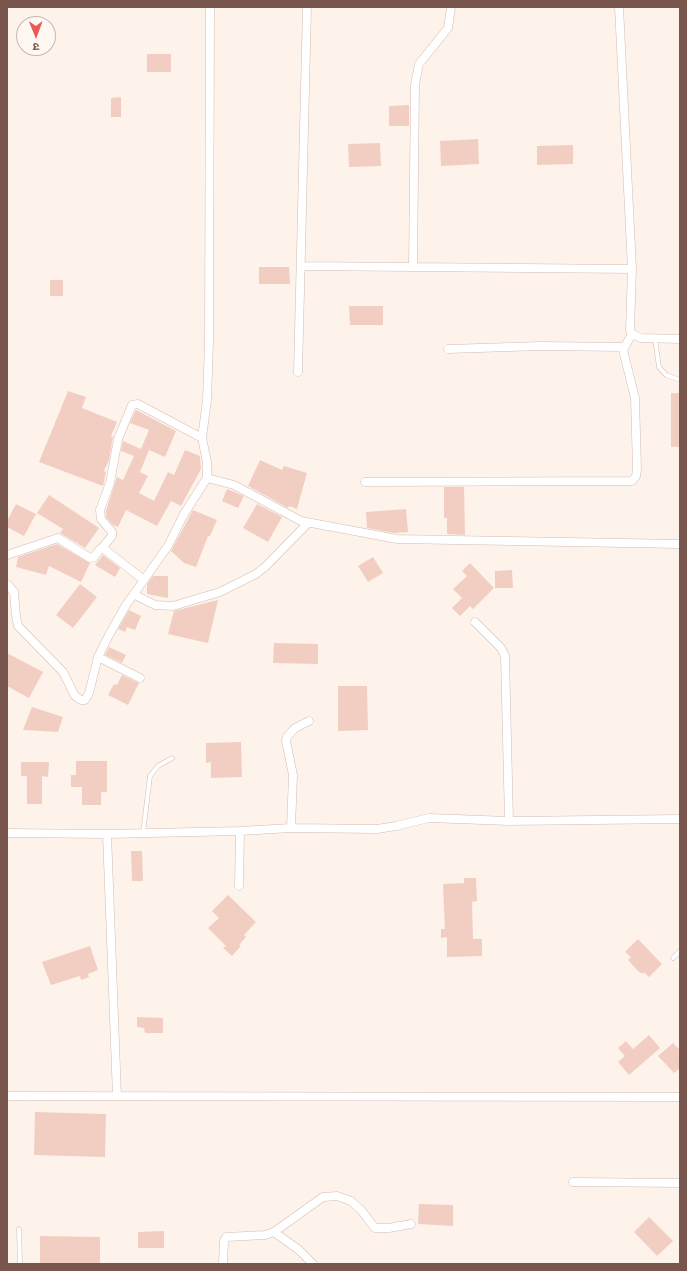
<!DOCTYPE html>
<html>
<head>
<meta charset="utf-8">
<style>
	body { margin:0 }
	#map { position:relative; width:687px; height:1271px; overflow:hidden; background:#fdf3eb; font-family:Quicksand,"Noto Sans Devanagari",sans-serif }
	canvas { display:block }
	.frame { position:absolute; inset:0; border:8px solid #79564d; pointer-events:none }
	.north { position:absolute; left:16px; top:16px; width:40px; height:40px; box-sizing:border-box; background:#fff8f2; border:1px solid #c9b7b0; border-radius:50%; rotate:179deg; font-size:11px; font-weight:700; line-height:16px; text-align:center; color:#79564d }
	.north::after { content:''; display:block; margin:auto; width:14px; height:18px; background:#e55c52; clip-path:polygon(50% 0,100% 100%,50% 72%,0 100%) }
</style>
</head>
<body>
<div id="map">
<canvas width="687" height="1271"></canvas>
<div class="frame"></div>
<div class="north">उ</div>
</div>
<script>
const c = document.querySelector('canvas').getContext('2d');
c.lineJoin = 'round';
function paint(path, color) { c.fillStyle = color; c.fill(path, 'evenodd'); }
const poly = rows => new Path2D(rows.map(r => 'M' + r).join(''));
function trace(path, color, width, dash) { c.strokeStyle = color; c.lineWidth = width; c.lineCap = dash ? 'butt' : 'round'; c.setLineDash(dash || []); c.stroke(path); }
const building = poly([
	[147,54,171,54,171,72,147,72],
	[121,97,121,117,111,117,111,98],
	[409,105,409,126,389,126,389,106],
	[478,139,479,164,441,166,440,141],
	[380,143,381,166,349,167,348,144],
	[573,145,573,164,537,165,537,146],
	[259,267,289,267,290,284,259,284],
	[50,280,63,280,63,296,50,296],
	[349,306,383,306,383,325,350,325],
	[68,391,86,397,82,408,117,422,111,436,113,437,109,460,104,471,106,472,103,486,39,462],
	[671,393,680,393,680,447,671,447],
	[136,410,176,431,165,457,149,450,140,472,148,476,139,493,154,501,168,472,174,475,185,450,200,456,201,469,181,506,171,501,157,526,126,510,118,527,113,525,106,517,106,511,117,477,123,480,134,456,121,451,123,441,141,449,149,430,130,423],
	[260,460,282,470,284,466,307,473,297,509,289,506,288,508,248,486],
	[444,487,464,487,465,535,447,534,447,518,444,518],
	[227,489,244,496,238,508,222,501],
	[49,495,99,528,85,548,60,533,63,529,37,513],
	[16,504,36,514,24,536,7,527,7,521],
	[257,504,282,517,268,542,243,528],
	[406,509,408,532,394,533,367,528,366,512],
	[193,510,217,520,210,536,208,536,196,567,184,563,171,551],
	[57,544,90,563,81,582,49,566,46,575,16,567,18,557],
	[103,555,120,568,115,577,95,565],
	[373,557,383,573,368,582,358,566],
	[470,563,494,588,473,609,470,606,460,616,452,608,462,598,453,589,467,576,462,571],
	[512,570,513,588,495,588,495,571],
	[153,576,168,576,168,598,147,594,147,584],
	[80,584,97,597,73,628,56,615],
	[218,600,208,643,168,634,174,611],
	[129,610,141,616,135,630,127,627,125,632,118,629],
	[274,643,318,644,318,664,273,663],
	[109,647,126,655,122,663,105,655],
	[7,653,43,672,29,698,7,686],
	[122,675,139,683,128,705,108,695,114,684,117,685],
	[338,686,367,686,368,730,338,731],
	[32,707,63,717,58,732,23,730],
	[241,742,242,777,211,778,211,762,206,763,206,743],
	[76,761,107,761,107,792,101,792,101,805,82,805,82,787,71,787,71,775,76,775],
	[21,762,49,762,48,777,42,776,42,804,27,804,27,776,21,776],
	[131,851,142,851,143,881,132,881],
	[464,878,476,878,477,901,472,902,473,939,482,939,482,956,447,957,447,937,441,938,441,929,445,929,443,884,464,883],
	[228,895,256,922,244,935,246,937,239,945,241,946,232,956,223,948,226,946,208,928,219,918,212,911],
	[638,939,662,964,649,977,644,972,643,974,638,971,628,960,631,957,625,952],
	[90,946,98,970,88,974,89,977,81,980,80,976,51,985,42,962],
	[137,1017,163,1018,163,1033,145,1033,144,1028,137,1027],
	[649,1035,660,1048,629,1075,618,1062,625,1056,618,1048,626,1041,633,1049],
	[673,1043,680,1050,680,1068,674,1073,658,1056],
	[35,1112,106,1114,105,1157,34,1155],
	[419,1204,453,1205,453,1226,418,1224],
	[649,1217,673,1241,657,1256,634,1232],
	[164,1231,164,1248,138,1248,138,1232],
	[40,1236,100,1237,100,1264,40,1264]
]);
const lane = poly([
	[655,339,659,367,666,375,680,380],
	[143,833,150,776,158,766,172,758],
	[673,958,680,951],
	[19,1229,20,1264]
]);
const street = poly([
	[619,7,632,269,630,330,632,334,641,338,680,339],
	[301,266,632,269],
	[413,267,415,85,419,64,448,28,451,7],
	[448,349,541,346,624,347],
	[298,372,307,7],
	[207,478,234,485,301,521,397,539,680,544],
	[365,482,632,481,636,476,637,469,635,398,623,350,632,334],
	[102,548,112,536,112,532,101,519,100,510,110,483,118,439,132,405,138,404,202,438],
	[7,555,58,538,90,558,94,557,100,549,104,549,144,580],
	[7,584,14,592,16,616,18,626,63,672,75,696,81,700,85,700,89,693,98,657,109,635,126,605,168,546,184,514,207,478,207,462,202,438,207,400,209,341,210,7],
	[135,595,155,605,173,606,220,592,256,574,266,566,308,523],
	[475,622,501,648,505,656,509,821],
	[98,657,140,678],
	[291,828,293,775,286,741,287,737,295,728,309,721],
	[7,833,107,834,240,831,291,828,377,829,396,826,429,818,509,821,680,819],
	[107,834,117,1096],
	[239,886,240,831],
	[7,1096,680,1097],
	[573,1182,680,1183],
	[274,1232,299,1250,313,1264],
	[223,1264,224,1241,226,1237,265,1235,274,1232,323,1197,337,1196,351,1201,361,1210,375,1228,389,1228,411,1224]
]);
paint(building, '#f2cec2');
trace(lane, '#d2bcb2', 5);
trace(street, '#d2bcb2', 9);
trace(lane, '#fff', 4);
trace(street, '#fff', 8);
</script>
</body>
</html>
